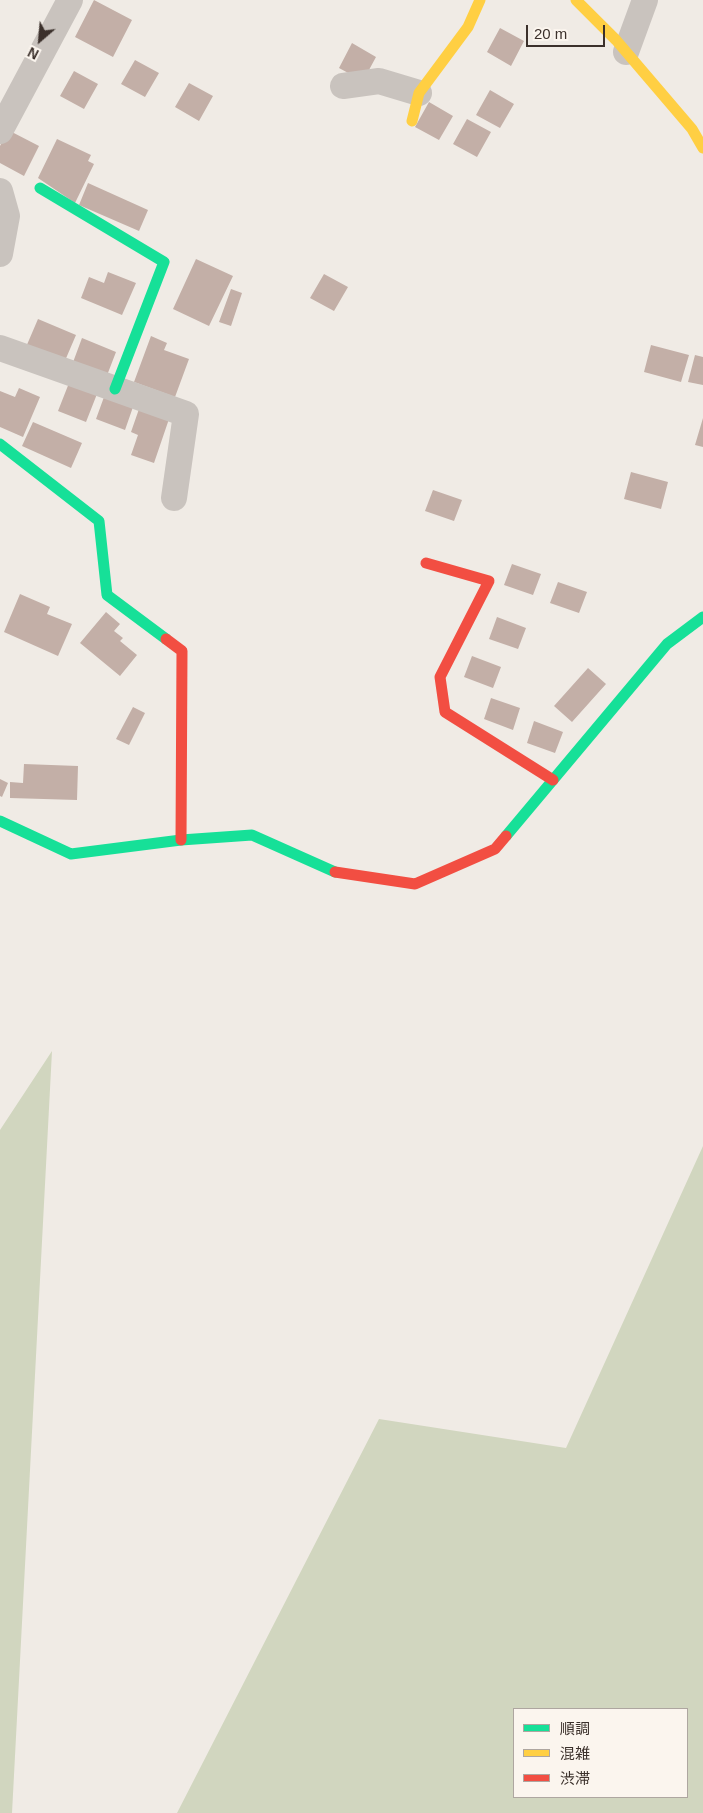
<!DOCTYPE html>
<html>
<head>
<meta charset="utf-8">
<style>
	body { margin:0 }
	#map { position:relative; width:703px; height:1813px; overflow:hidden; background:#f0ebe5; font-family:Helvetica,"Noto Sans JP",sans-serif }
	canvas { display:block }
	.legend { position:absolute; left:513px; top:1708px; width:175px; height:90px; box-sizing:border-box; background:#fbf5ee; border:1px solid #aea6a0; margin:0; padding:6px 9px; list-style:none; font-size:15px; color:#3b302b }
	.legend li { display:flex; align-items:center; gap:10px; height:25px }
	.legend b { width:25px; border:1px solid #aea6a0 }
	.north { position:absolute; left:15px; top:15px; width:50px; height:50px; -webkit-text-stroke:4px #fbf5ee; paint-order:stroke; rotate:207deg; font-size:14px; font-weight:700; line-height:20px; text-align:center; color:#3b302b }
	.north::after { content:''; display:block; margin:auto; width:18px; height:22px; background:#3b302b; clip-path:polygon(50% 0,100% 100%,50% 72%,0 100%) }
	.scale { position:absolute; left:526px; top:25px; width:79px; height:22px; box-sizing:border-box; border:2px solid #3b302b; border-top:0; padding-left:6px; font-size:15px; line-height:18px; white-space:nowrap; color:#3b302b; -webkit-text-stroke:4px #fbf5ee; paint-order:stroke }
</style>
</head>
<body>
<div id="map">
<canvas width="703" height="1813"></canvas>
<ul class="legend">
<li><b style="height:6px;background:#16e098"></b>順調</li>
<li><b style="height:6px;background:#ffcf43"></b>混雑</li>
<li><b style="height:6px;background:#f24e42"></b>渋滞</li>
</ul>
<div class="north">N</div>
<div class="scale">20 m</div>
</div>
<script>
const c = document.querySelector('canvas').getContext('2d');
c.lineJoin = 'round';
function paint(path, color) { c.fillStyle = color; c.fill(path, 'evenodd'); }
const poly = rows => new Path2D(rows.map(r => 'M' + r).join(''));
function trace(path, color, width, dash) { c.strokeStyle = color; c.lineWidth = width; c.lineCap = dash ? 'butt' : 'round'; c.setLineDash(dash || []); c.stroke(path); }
const green = poly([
	[52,1051,12,1813,0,1813,0,1130],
	[703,1146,703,1813,177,1813,379,1419,566,1448],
	[687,1709,687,1797,514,1797,514,1709]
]);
const building = poly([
	[94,0,132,20,113,57,75,37],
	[500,28,524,41,511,66,487,52],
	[352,43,376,57,363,81,339,68],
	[135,60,159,73,145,97,121,84],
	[74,71,98,84,84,109,60,96],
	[189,83,213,96,199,121,175,107],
	[490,90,514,104,500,128,476,115],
	[429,102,453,116,439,140,415,127],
	[467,119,491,132,477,157,453,144],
	[8,130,39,146,24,176,0,163,0,146],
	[57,139,91,155,88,161,94,164,75,203,38,178],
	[88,183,148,210,139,231,79,205],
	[196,259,233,276,209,326,173,309],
	[108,272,136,283,122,315,81,298,89,277,104,283],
	[324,274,348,287,334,311,310,298],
	[231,289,242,293,231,326,219,322],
	[38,319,76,335,64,363,26,347],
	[151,336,167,343,164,350,189,359,175,397,134,382],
	[82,338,116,352,106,378,72,365],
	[651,345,689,355,681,382,644,372],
	[695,355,703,357,703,385,688,382],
	[69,383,97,394,86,422,58,411],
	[19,388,40,397,23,437,0,427,0,391,15,397],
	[104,397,133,407,125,430,96,419],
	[139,409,169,419,154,463,131,455,138,435,131,432],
	[703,418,703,447,695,445],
	[33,422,82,443,71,468,22,446],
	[631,472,668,482,661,509,624,499],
	[433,490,462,500,454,521,425,511],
	[512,564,541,574,533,595,504,585],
	[558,582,587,592,579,613,550,603],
	[20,594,50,607,47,614,72,624,58,656,4,632],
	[106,612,120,624,114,631,123,638,120,641,137,655,120,676,80,643],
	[497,617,526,628,518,649,489,639],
	[472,656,501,667,493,688,464,677],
	[588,668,606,684,572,722,554,706],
	[491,698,520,708,513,730,484,719],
	[133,707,145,713,129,745,116,739],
	[534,721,563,732,555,753,527,743],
	[24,764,78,766,77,800,10,798,10,782,23,783],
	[0,779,8,783,2,797,0,796]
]);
const street = poly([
	[626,52,645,0],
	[343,86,379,81,419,93],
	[0,131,70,0],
	[0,191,7,216,0,254],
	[0,348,186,414,174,498]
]);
const fast = poly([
	[40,188,164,262,115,389],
	[0,444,99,521,107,595,166,639],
	[0,821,71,854,181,840,252,835,335,872],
	[506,836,667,644,703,617]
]);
const slow = poly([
	[576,0,616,40,692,129,703,148],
	[412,121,419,93,468,27,480,0]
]);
const jam = poly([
	[426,563,489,581,440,677,445,712,553,780],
	[166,639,182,651,181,840],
	[335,872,415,884,495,849,506,836]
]);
paint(green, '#d1d6bf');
paint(building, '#c3afa7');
trace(street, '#c9c3be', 26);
trace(fast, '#16e098', 11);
trace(slow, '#ffcf43', 11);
trace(jam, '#f24e42', 11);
</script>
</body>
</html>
